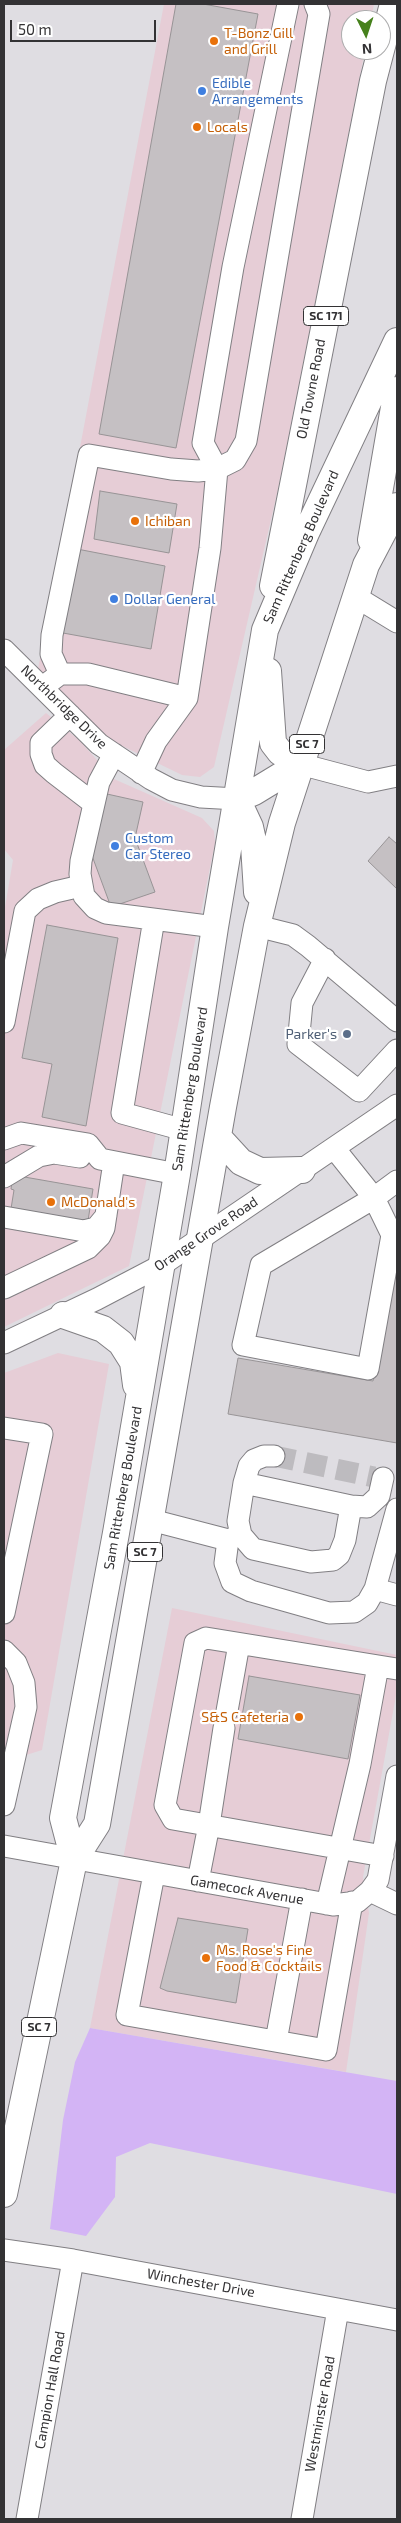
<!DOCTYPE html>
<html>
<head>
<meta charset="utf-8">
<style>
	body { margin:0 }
	#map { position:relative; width:401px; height:2523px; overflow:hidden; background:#dfdde2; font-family:"Exo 2",sans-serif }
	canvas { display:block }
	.frame { position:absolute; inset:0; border:5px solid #333234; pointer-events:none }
	.north { position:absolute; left:341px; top:10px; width:50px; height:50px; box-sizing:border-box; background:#fff; border:1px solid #adadae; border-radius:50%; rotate:176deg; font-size:14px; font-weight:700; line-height:20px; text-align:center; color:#333234 }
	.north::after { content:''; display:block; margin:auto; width:18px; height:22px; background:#46811c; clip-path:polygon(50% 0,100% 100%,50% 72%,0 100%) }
	.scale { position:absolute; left:10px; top:20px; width:146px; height:22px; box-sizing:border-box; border:2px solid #333234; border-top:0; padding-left:6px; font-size:15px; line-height:18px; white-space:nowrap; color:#333234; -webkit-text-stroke:4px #fff; paint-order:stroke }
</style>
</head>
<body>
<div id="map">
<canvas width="401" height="2523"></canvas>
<div class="frame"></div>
<div class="north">N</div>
<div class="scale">50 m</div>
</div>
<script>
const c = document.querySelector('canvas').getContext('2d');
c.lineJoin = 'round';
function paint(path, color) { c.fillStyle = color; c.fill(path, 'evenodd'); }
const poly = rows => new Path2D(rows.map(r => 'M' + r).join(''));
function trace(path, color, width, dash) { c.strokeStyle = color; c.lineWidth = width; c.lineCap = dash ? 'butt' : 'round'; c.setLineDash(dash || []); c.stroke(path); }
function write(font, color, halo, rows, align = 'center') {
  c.font = font + ' "Exo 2",sans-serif'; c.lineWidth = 4.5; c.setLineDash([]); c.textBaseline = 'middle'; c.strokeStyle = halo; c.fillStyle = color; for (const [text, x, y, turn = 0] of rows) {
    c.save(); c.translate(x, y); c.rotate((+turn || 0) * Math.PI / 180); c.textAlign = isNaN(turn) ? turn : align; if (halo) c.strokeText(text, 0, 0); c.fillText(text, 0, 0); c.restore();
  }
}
const commercial = poly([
	[164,4,374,4,371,20,351,20,351,50,365,50,278,489,214,767,200,777,182,775,108,739,38,669],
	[46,713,79,740,114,779,202,818,214,831,215,843,129,1266,4,1327,4,913,13,860,4,849,4,750],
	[58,1353,109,1364,42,1750,4,1762,4,1373],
	[172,1608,397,1655,397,1690,363,1877,369,1913,346,2072,90,2028]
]);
const green = poly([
	[90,2028,397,2081,397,2194,150,2143,116,2157,115,2197,86,2236,50,2229,63,2120,75,2062]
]);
const building = poly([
	[176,4,203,4,258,14,176,448,99,434,176,4],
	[100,491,177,504,169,553,94,539,100,491],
	[77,549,165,566,151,649,63,633,77,549],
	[107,794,143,802,135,838,155,892,111,907,91,853,107,794],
	[389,837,397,844,397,889,368,861,389,837],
	[47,925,118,938,86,1126,42,1117,52,1064,22,1058,47,925],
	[13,1175,93,1189,87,1227,10,1215,14,1190,11,1189,13,1175],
	[397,1257,397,1443,228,1414,238,1358,373,1381,397,1257],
	[249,1676,360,1695,348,1759,238,1739,249,1676],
	[178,1918,248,1929,236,2003,167,1991,160,1988,178,1918]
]);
const minorTunnel = poly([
	[274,1456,374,1477]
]);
const minor = poly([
	[288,4,233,267,203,443,217,469,235,460,246,441,319,14,315,4],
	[356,597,397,622],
	[4,650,99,744,151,779,172,790,201,797,237,799],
	[60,674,51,654,52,635,89,455,171,469,198,471,217,469,210,548,187,698,156,741,141,773],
	[48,683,60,674,88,674,187,698],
	[70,715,41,743,41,754,45,765,54,773,93,803],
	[114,754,99,782,81,861,80,874,84,896,95,908,106,913,215,927],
	[300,764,368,782,397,776],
	[154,919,122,1113,184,1130],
	[257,926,293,935,308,946,397,1021],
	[325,959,302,1003,298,1044,359,1091,397,1050],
	[4,1022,25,911,38,899,55,892,81,886],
	[4,1139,21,1133,88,1144,100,1159,177,1174],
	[334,1148,374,1198,392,1235,368,1369,243,1345,261,1265,374,1198,397,1181],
	[4,1177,39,1156,54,1153,80,1157],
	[4,1217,84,1231,96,1228,106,1216],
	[4,1288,88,1248,100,1236,104,1228,114,1162],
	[4,1343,97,1299,160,1266,397,1105],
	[4,1428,42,1434,4,1613],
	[274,1456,264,1456,254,1460,249,1466,244,1483,238,1521,241,1535,253,1549,311,1562,333,1560,339,1555,345,1540,351,1506],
	[244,1483,351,1506,367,1507,379,1496,383,1478],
	[151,1520,228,1540,241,1535],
	[228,1540,225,1563,232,1582,251,1591,329,1613,354,1612,367,1603,375,1589,397,1509],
	[375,1589,397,1595],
	[4,1651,16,1663,24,1683,26,1707,4,1805],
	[227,1711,239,1644],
	[4,1846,333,1905,357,1902,370,1891,378,1880,397,1776],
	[383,1856,173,1819,165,1805,195,1643,206,1638,397,1669],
	[154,1874,127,2015,326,2050,352,1902],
	[198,1881,209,1825,224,1728],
	[370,1891,397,1904],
	[327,1904,360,1764,378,1666],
	[276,2041,302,1899],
	[4,2250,73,2260,397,2320],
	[27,2519,73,2260],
	[302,2519,338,2309]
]);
const major = poly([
	[371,540,397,390],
	[273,586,373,81,393,4],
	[237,799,254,792,300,764,280,752,273,743,268,671],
	[237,799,250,827,254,845,257,892],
	[218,1137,241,1162,260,1171,302,1170],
	[63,1315,103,1329,121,1343,133,1362,136,1385],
	[74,1860,63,1818,116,1533,177,1174,215,927,265,630,306,533,397,341],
	[4,2194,74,1860,97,1824,223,1107,257,926,282,823,366,565,397,506]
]);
const markers = [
	[214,41,5,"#e8710a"],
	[202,91,5,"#3f7fe0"],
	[197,127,5,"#e8710a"],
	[135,521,5,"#e8710a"],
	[114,599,5,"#3f7fe0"],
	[115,846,5,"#3f7fe0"],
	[347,1034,5,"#5c6f8a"],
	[51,1202,5,"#e8710a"],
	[299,1717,5,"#e8710a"],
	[206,1958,5,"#e8710a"]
];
const shields = [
	[326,316,45],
	[307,744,35],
	[145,1552,35],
	[39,2027,35]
];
const shieldNames = [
	["SC 171",326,316],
	["SC 7",307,744],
	["SC 7",145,1552],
	["SC 7",39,2027]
];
const foodNames = [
	["T-Bonz Gill",224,33],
	["and Grill",224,49],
	["Locals",207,127],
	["Ichiban",145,521],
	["McDonald's",61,1202],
	["S&S Cafeteria",289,1717,"right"],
	["Ms. Rose's Fine",216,1950],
	["Food & Cocktails",216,1966]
];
const shopNames = [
	["Edible",212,83],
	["Arrangements",212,99],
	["Dollar General",124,599],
	["Custom",125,838],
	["Car Stereo",125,854]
];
const streetNames = [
	["Old Towne Road",311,389,-79],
	["Sam Rittenberg Boulevard",301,547,-66],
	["Northbridge Drive",64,707,44],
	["Sam Rittenberg Boulevard",190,1089,-81],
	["Orange Grove Road",206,1234,-34],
	["Sam Rittenberg Boulevard",123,1488,-80],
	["Gamecock Avenue",247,1890,10],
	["Winchester Drive",201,2283,10],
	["Campion Hall Road",50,2390,-80],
	["Westminster Road",320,2414,-80]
];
const serviceNames = [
	["Parker's",337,1034]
];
paint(commercial, '#e6cdd6');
paint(green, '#d3b4f5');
paint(building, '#c5c0c3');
trace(building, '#989496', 1);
trace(minorTunnel, '#bdbbbf', 21, [21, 11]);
trace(minor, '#817f83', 23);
trace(major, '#817f83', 28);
trace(minor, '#fff', 21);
trace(major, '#fff', 26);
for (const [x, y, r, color] of markers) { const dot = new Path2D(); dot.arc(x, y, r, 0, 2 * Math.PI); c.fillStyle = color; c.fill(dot); trace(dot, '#fff', 2); }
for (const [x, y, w] of shields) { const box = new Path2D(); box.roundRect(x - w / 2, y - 9.5, w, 19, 4); c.fillStyle = '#fff'; c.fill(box); trace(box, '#333234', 1); }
write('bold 12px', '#333234', null, shieldNames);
write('14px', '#c56008', '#fff', foodNames, 'left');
write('14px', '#366cbe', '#fff', shopNames, 'left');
write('14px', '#333234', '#fff', streetNames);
write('14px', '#4e5e75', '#fff', serviceNames, 'right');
</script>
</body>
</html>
